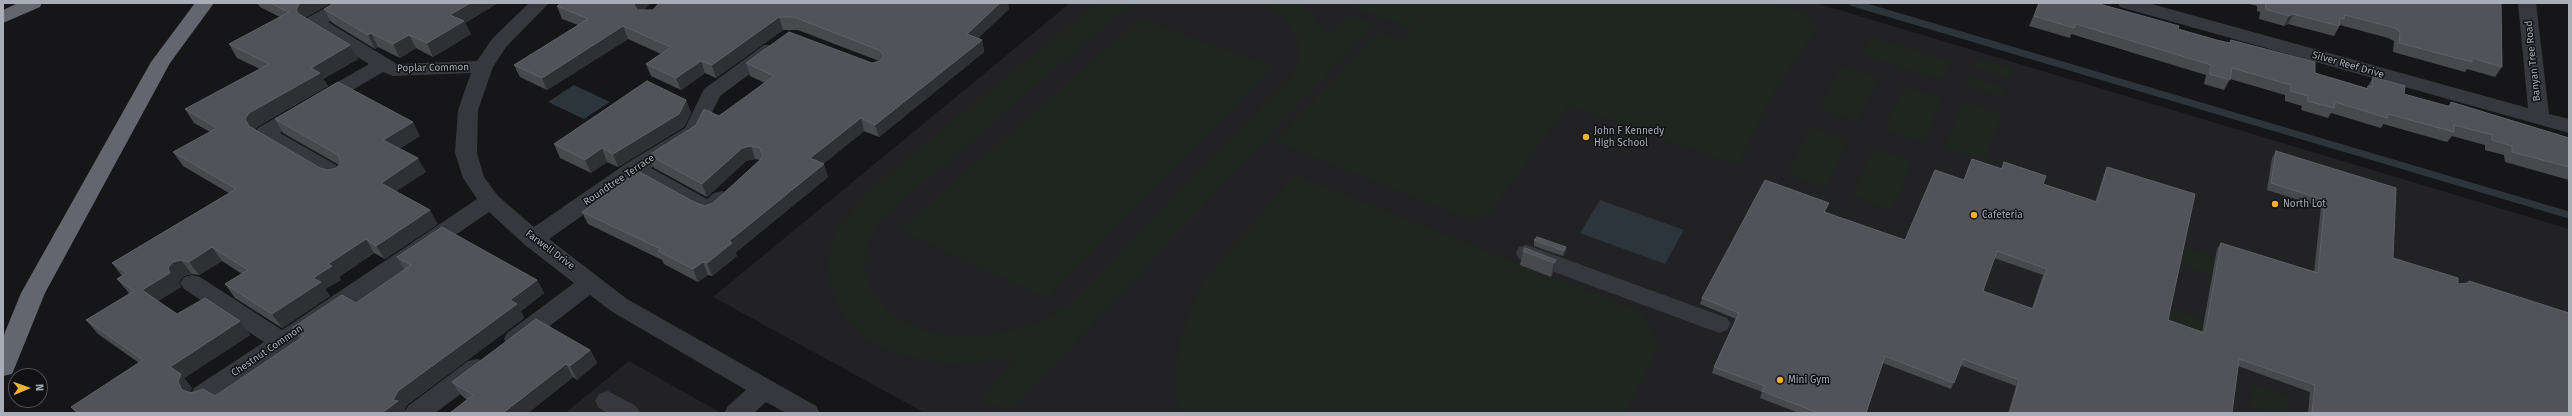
<!DOCTYPE html>
<html>
<head>
<meta charset="utf-8">
<style>
	body { margin:0 }
	#map { position:relative; width:2572px; height:416px; overflow:hidden; background:#161618; font-family:"Fira Sans",sans-serif }
	canvas { display:block }
	.frame { position:absolute; inset:0; border:4px solid #a8adb8; pointer-events:none }
	.north { position:absolute; left:8px; top:368px; width:40px; height:40px; box-sizing:border-box; background:#111113; border:1px solid #4d4f55; border-radius:50%; rotate:88deg; font-size:11px; font-weight:700; line-height:16px; text-align:center; color:#a8adb8 }
	.north::after { content:''; display:block; margin:auto; width:14px; height:18px; background:#f2b134; clip-path:polygon(50% 0,100% 100%,50% 72%,0 100%) }
</style>
</head>
<body>
<div id="map">
<canvas width="2572" height="416"></canvas>
<div class="frame"></div>
<div class="north">N</div>
</div>
<script>
const c = document.querySelector('canvas').getContext('2d');
c.lineJoin = 'round';
function paint(path, color) { c.fillStyle = color; c.fill(path, 'evenodd'); }
const poly = rows => new Path2D(rows.map(r => 'M' + r).join(''));
function trace(path, color, width, dash) { c.strokeStyle = color; c.lineWidth = width; c.lineCap = dash ? 'butt' : 'round'; c.setLineDash(dash || []); c.stroke(path); }
function write(font, color, halo, rows, align = 'center') {
  c.font = font + ' "Fira Sans",sans-serif'; c.lineWidth = 3; c.setLineDash([]); c.textBaseline = 'middle'; c.strokeStyle = halo; c.fillStyle = color; for (const [text, x, y, turn = 0] of rows) {
    c.save(); c.translate(x, y); c.rotate((+turn || 0) * Math.PI / 180); c.textAlign = isNaN(turn) ? turn : align; if (halo) c.strokeText(text, 0, 0); c.fillText(text, 0, 0); c.restore();
  }
}
const built = poly([
	[1070,3,1816,3,2569,229,2569,413,925,413,713,297],
	[629,361,721,413,565,413]
]);
const green = poly([
	[1097,3,1140,3,1120,12,879,221,867,247,864,272,874,295,891,314,916,327,944,336,972,337,1014,331,1044,320,1067,306,1081,293,1294,73,1298,64,1299,52,1296,37,1289,25,1278,13,1260,3,1300,3,1308,9,1327,36,1350,15,1374,24,1009,412,982,399,1016,359,951,364,919,359,890,351,865,338,844,316,831,287,828,260,836,231,869,190],
	[1339,3,1772,3,1804,12,1818,27,1777,86,1738,165,1568,105,1488,215,1469,219,1275,141,1379,32,1405,41,1414,29],
	[1141,19,1273,67,1047,298,900,230],
	[1871,37,1950,61,1942,80,1862,55],
	[1975,59,2013,69,2009,79,1972,68],
	[1842,66,1878,78,1857,121,1820,109],
	[1968,76,2006,87,2002,97,1965,85],
	[1904,86,1942,98,1923,142,1885,130],
	[1963,102,2001,114,1985,160,1945,147],
	[1811,127,1848,140,1826,188,1787,174],
	[1874,148,1912,161,1892,210,1852,196],
	[1295,175,1641,312,1659,347,1625,413,1178,413,1175,374,1183,331,1203,282],
	[2149,236,2216,258,2213,275,2144,253],
	[2135,295,2205,320,2201,340,2130,315],
	[2253,384,2290,398,2288,413,2267,413,2250,407]
]);
const water = poly([
	[574,85,610,102,584,119,548,102],
	[1600,200,1684,230,1665,264,1580,233]
]);
const stream = poly([
	[1853,3,2569,215]
]);
const minor = poly([
	[334,3,357,3,355,7,328,22,397,64,477,61,492,39,529,3,549,3,506,47,493,67,478,110,477,153,484,177,498,196,534,227,627,163,685,128,704,89,764,45,778,45,781,49,778,53,720,96,700,137,651,168,707,199,714,193,722,191,730,193,733,198,717,215,709,218,701,215,636,178,549,239,627,299,816,406,820,413,786,413,766,402,754,413,724,413,728,406,746,390,611,311,590,295,525,345,516,348,507,345,504,339,507,333,574,283,525,245,489,212,212,402,203,405,194,402,190,395,194,388,264,342,184,289,180,283,184,277,192,275,200,277,282,330,477,199,463,178,455,153,458,110,471,73,393,76,383,72,280,133,345,170,348,175,345,180,337,182,329,180,258,138,255,133,258,128,369,64,307,26,305,22,307,18,334,3],
	[2118,3,2148,3,2528,108,2518,3,2536,3,2549,114,2569,119,2569,133,2120,7,2118,3],
	[1527,245,1727,318,1731,324,1727,330,1719,333,1711,330,1519,259,1516,253,1519,247,1527,245],
	[477,359,486,361,489,368,486,375,435,413,404,413,408,406,468,361,477,359],
	[608,391,636,406,640,413,607,413,599,408,595,401,599,394,608,391]
]);
const highway = poly([
	[18,3,42,3,40,7,3,23,3,10,18,3],
	[195,3,214,3,170,63,45,293,15,367,12,374,3,376,3,337,21,293,151,62,195,3]
]);
const wall = poly([
	[257,3,331,3,306,17,306,18,350,45,358,59,323,79,328,86,257,127,255,130,320,168,328,170,337,168,339,165,283,133,275,119,420,136,399,149,426,172,396,191,438,224,385,259,374,253,339,277,341,280,325,289,330,296,282,328,235,298,225,284,242,274,222,261,199,275,192,274,184,276,179,282,181,287,158,301,177,314,240,321,250,335,184,378,192,388,190,392,215,396,300,339,292,328,356,303,405,270,397,257,537,280,544,293,521,311,524,318,407,405,404,410,406,413,76,413,71,407,139,363,98,334,86,320,129,294,128,292,117,279,122,276,112,263,229,193,183,166,173,152,210,132,194,123,185,109,260,69,237,58,229,44,280,17,260,7],
	[334,3,498,3,465,23,471,34,433,57,416,48,400,58,378,47,375,49,331,22,324,9],
	[558,3,645,10,1009,9,978,38,982,40,984,52,879,137,864,131,823,164,828,177,735,253,737,256,712,276,708,275,698,282,664,264,662,260,588,224,582,212,696,203,705,206,713,203,760,160,755,159,746,161,707,197,654,168,649,155,719,116,765,83,750,76,746,63,872,63,879,61,798,30,783,30,716,78,705,73,681,90,651,76,646,64,661,54,628,39,547,90,520,77,514,65,578,25,562,19,557,6,559,5],
	[2039,3,2178,29,2229,43,2231,40,2315,73,2367,88,2373,77,2404,94,2448,106,2451,102,2569,138,2569,180,2505,162,2504,155,2485,150,2485,145,2452,136,2447,142,2383,124,2381,128,2331,113,2328,118,2301,110,2302,106,2285,101,2285,95,2230,79,2224,90,2204,84,2206,75,2071,34,2070,38,2029,26],
	[2245,3,2501,3,2502,67,2495,77,2467,69,2465,72,2393,52,2394,41,2388,38,2340,25,2334,36,2288,24,2284,26,2259,19,2260,12,2257,11,2257,6],
	[686,100,691,113,684,127,618,167,607,162,591,173,560,158,554,144],
	[2276,151,2393,258,2458,284,2467,283,2469,281,2569,413,2308,413,2310,392,2238,366,2232,413,2008,413,2016,386,1960,365,1951,389,1883,363,1866,413,1799,413,1760,398,1762,392,1712,373,1714,367,1736,319,1700,304,1702,298,1826,209,1825,212,1905,240,1964,180,1969,165,2001,169,2004,162,2043,184,2095,202,2104,174,2107,167,2168,320,2202,332,2217,249,2221,243,2314,272,2321,207,2267,190,2272,158],
	[1994,258,2043,275,2032,308,1983,291],
	[1534,240,1566,247,1565,253,1563,256,1534,246],
	[1523,251,1556,260,1553,273,1551,277,1520,265],
	[590,350,597,363,577,380,573,377,528,413,450,413,467,400,461,395,452,382]
]);
const shadedWall = poly([
	[300,3,331,3,306,17,304,23,296,10,299,4],
	[470,3,498,3,465,23,471,34,433,57,427,43,450,15],
	[635,3,651,3,639,16,634,4],
	[1000,3,1008,3,1009,9,970,46,967,34],
	[2293,14,2288,24,2284,26,2289,16],
	[779,17,783,30,716,78,712,65],
	[623,26,628,39,547,90,542,78],
	[371,33,378,47,375,49,368,35],
	[409,35,416,48,400,58,393,44],
	[982,40,984,52,879,137,875,125],
	[350,45,358,59,323,79,328,86,257,127,254,132,249,126,245,119,249,113,311,68],
	[701,61,705,73,681,90,676,78],
	[686,100,691,113,684,127,618,167,613,154],
	[861,118,864,131,814,171,810,158],
	[413,122,420,136,390,154,383,140],
	[751,146,755,159,746,161,707,197,702,184,742,148],
	[602,148,607,162,591,173,585,160],
	[418,158,426,172,389,196,381,183],
	[824,164,828,177,735,253,737,256,712,276,707,263,729,241],
	[430,210,438,224,385,259,376,246],
	[366,239,374,253,339,277,341,280,325,289,330,296,282,328,272,314,328,264],
	[212,247,222,261,199,275,189,262],
	[1566,247,1565,253,1563,256,1564,251],
	[181,260,192,274,184,276,179,282,181,287,153,304,142,290,168,268,173,262],
	[1556,260,1553,273,1551,277,1554,263],
	[703,262,708,275,698,282,693,269],
	[537,280,544,293,521,311,524,318,407,405,404,410,406,413,382,413,393,400,398,391,510,300],
	[240,321,250,335,184,378,192,388,189,396,182,390,178,382,170,367],
	[590,350,597,363,577,380,570,366],
	[566,364,573,377,528,413,503,413]
]);
const building = poly([
	[270,3,300,3,299,4,296,10,299,14,350,45,311,68,320,73,249,113,245,119,249,126,320,168,328,170,337,168,341,162,338,155,275,119,338,82,413,122,383,140,418,158,381,183,430,210,376,246,366,239,328,264,332,266,313,278,321,282,272,314,225,284,248,270,212,247,189,262,181,260,173,262,168,268,170,273,142,290,177,314,205,298,240,321,170,367,181,374,178,382,182,390,192,393,203,389,215,396,304,336,292,328,342,295,356,303,411,265,397,257,442,227,537,280,510,300,517,304,398,391,393,400,398,401,382,413,79,413,71,407,143,360,86,320,134,291,117,279,127,273,112,263,236,189,173,152,217,128,185,109,269,64,229,44,289,12,270,3],
	[334,3,470,3,450,15,464,21,427,43,409,35,393,44,371,33,368,35,324,9,334,3],
	[558,3,635,3,634,4,637,10,653,10,659,3,1000,3,967,34,982,40,875,125,861,118,810,158,824,164,729,241,732,243,707,263,703,262,693,269,658,251,661,249,582,212,638,171,696,203,705,206,713,203,760,160,763,155,760,148,751,146,742,148,702,184,649,155,696,125,704,109,719,116,774,76,746,63,789,32,872,63,880,61,884,56,881,51,794,17,779,17,712,65,701,61,676,78,646,64,671,47,623,26,542,78,514,65,588,19,557,6,560,4,558,3],
	[2039,3,2096,3,2179,26,2178,29,2216,40,2230,43,2231,40,2315,62,2315,73,2368,89,2368,86,2372,87,2373,77,2405,86,2404,94,2451,107,2451,102,2569,138,2569,167,2512,152,2512,146,2492,140,2492,135,2454,125,2454,132,2388,114,2387,118,2335,102,2334,108,2307,101,2308,96,2290,91,2291,85,2232,68,2230,80,2209,74,2211,65,2076,24,2074,28,2034,16,2039,3],
	[2266,3,2501,3,2502,67,2472,58,2472,62,2399,43,2400,32,2395,28,2345,15,2344,19,2340,18,2339,26,2293,14,2289,16,2265,9,2266,3],
	[647,81,686,100,679,114,613,154,602,148,585,160,554,144,647,81],
	[2276,151,2396,188,2393,258,2458,278,2458,284,2469,283,2469,281,2569,313,2569,413,2312,413,2315,385,2239,359,2232,413,2010,413,2019,380,1963,359,1954,383,1885,356,1866,413,1818,413,1762,391,1765,386,1714,367,1739,313,1702,298,1765,180,1829,203,1824,212,1905,240,1935,170,1964,180,1972,159,2002,169,2004,162,2046,176,2043,184,2097,202,2107,167,2195,194,2168,320,2205,333,2221,243,2318,273,2325,200,2271,183,2276,151],
	[1997,251,2047,269,2033,309,1983,291,1997,251],
	[1537,237,1566,247,1564,251,1534,240,1537,237],
	[1525,248,1556,260,1554,263,1523,251,1525,248],
	[536,319,590,350,570,366,566,364,503,413,450,413,473,395,452,382,536,319]
]);
const markers = [
	[1586,137,4,"#f2b134"],
	[2275,204,4,"#f2b134"],
	[1974,215,4,"#f2b134"],
	[1780,380,4,"#f2b134"]
];
const streetNames = [
	["Banyan Tree Road",2533,61,-96],
	["Silver Reef Drive",2348,65,16],
	["Poplar Common",433,68,-1],
	["Roundtree Terrace",619,180,-34],
	["Farwell Drive",550,250,37],
	["Chestnut Common",267,351,-34]
];
const poiNames = [
	["John F Kennedy",1594,131],
	["High School",1594,143],
	["North Lot",2283,204],
	["Cafeteria",1982,215],
	["Mini Gym",1788,380]
];
paint(built, '#222225');
paint(green, '#1e261f');
paint(water, '#2c353c');
trace(stream, '#2c353c', 7);
paint(minor, '#37383d');
paint(highway, '#63666e');
paint(wall, '#47494d');
paint(shadedWall, '#2f3033');
paint(building, '#525359');
trace(building, '#5f6168', 1);
for (const [x, y, r, color] of markers) { const dot = new Path2D(); dot.arc(x, y, r, 0, 2 * Math.PI); c.fillStyle = color; c.fill(dot); trace(dot, '#111113', 1.5); }
write('10px', '#a8adb8', '#111113', streetNames);
write('10px', '#a8adb8', '#111113', poiNames, 'left');
</script>
</body>
</html>
